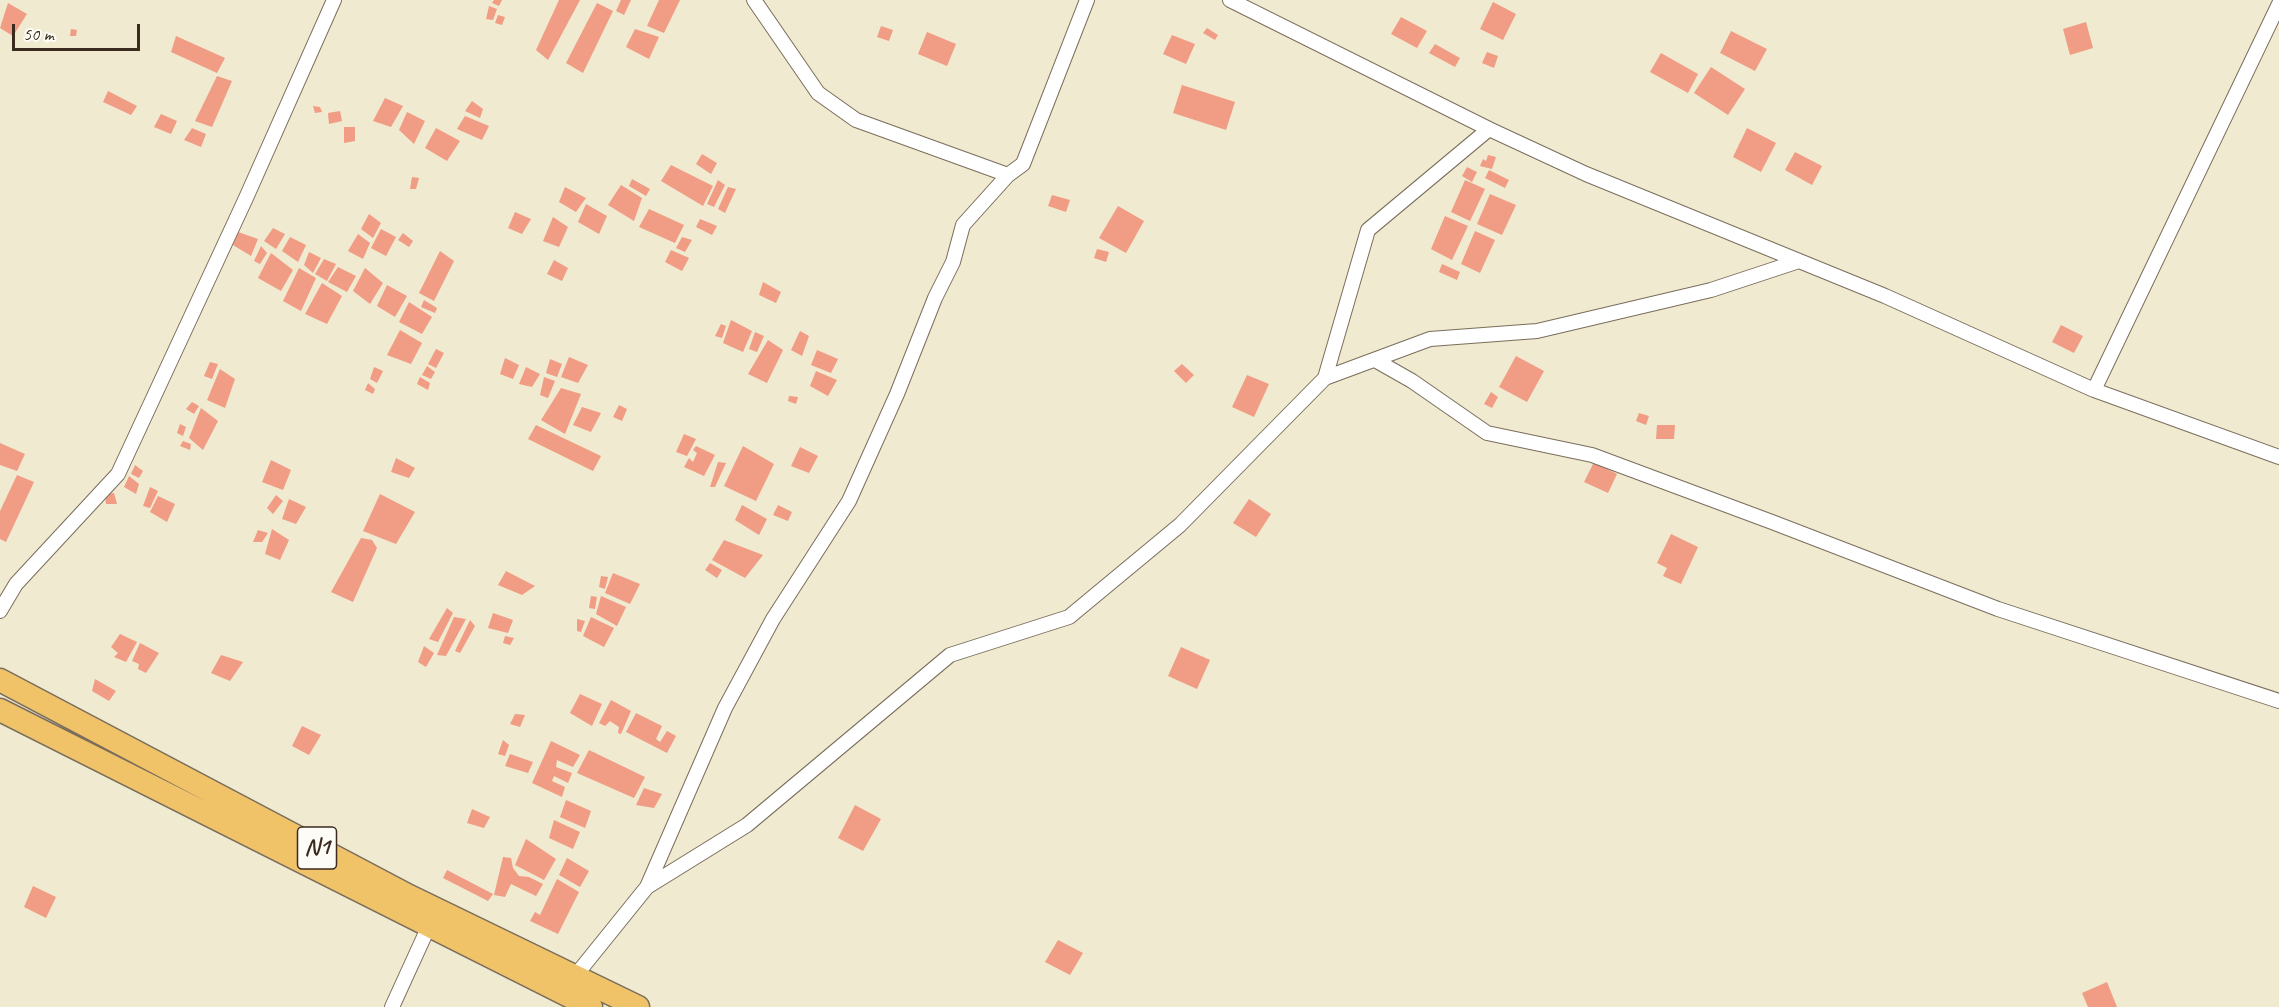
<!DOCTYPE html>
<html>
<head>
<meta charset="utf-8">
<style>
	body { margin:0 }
	#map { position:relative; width:2279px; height:1007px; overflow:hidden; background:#efead0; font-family:Caveat,sans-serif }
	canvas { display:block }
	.scale { position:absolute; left:12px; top:24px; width:128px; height:27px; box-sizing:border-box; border:3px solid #3b2a1e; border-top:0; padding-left:8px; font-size:18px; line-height:21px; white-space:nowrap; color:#3b2a1e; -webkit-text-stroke:4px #fdfcf7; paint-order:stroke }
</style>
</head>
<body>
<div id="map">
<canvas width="2279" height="1007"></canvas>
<div class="scale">50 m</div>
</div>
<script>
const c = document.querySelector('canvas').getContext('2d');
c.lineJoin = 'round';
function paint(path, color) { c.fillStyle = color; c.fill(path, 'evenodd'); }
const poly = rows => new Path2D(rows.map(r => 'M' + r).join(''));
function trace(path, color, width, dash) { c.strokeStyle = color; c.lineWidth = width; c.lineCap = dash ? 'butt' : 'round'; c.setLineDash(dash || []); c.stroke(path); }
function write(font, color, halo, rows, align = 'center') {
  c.font = font + ' Caveat,sans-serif'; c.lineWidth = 5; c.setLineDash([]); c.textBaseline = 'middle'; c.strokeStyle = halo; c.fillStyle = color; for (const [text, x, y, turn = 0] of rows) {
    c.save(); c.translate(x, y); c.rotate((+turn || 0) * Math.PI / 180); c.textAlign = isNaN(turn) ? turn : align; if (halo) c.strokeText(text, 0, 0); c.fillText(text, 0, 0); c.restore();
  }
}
const building = poly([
	[494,0,502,0,499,6,492,3],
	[559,0,580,0,548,60,536,50],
	[621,0,631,0,624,15,616,11],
	[659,0,680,0,664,33,647,26],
	[1493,2,1516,14,1503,40,1480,29],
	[8,3,27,14,13,36,0,28],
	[597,3,613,11,583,73,566,63],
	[489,6,497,9,493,20,486,19],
	[498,15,505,17,502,25,495,23],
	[1401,17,1427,31,1417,48,1391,34],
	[2086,22,2093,48,2070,55,2063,29],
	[881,26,893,30,889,41,877,37],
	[1207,28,1218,35,1215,40,1203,33],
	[71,29,77,30,76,36,70,36],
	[635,29,659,37,649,59,626,47],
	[1731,31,1767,49,1755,71,1720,53],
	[927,32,956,44,947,66,918,54],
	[1172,35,1195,44,1186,64,1163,54],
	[176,36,225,58,217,73,171,52],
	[1435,44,1460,58,1455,67,1429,53],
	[1487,52,1498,56,1494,68,1482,63],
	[1661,53,1698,74,1688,93,1650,72],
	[1711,67,1745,89,1728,115,1694,93],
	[217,76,232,81,212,127,195,121],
	[1182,85,1235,102,1226,130,1173,113],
	[108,91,137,106,131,115,103,102],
	[385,98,403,106,391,127,373,121],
	[472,101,483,109,480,118,465,111],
	[313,106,320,107,322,112,315,113],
	[340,111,342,121,329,124,328,113],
	[407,112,425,121,414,144,399,130],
	[161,114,177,121,171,134,154,127],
	[465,116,489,126,482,140,457,129],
	[344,127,355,127,355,141,344,143],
	[192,128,206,134,201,147,184,140],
	[436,128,460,141,447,161,425,148],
	[1747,128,1776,143,1761,172,1733,157],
	[1795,152,1822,166,1812,185,1785,170],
	[702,154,717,163,711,174,696,164],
	[1488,155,1496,157,1492,169,1480,166,1483,159,1486,161],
	[671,165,713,186,703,206,661,181],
	[1467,167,1477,172,1472,182,1462,176],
	[1489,170,1509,180,1505,188,1485,178],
	[412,177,419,178,416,189,410,189],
	[632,179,650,189,646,196,629,186],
	[718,180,725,185,714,207,707,204],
	[1465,180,1485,189,1470,221,1451,212],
	[621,185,642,198,634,221,608,205],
	[565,187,586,198,576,212,559,202],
	[728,187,736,189,725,213,718,209],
	[1490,194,1516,205,1502,235,1477,224],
	[1052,195,1070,200,1066,212,1048,206],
	[586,204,607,216,599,234,578,222],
	[1118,206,1144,221,1126,253,1099,238],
	[649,209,684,225,675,243,639,227],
	[515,212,531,219,522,234,508,228],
	[369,214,381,223,373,238,361,229],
	[1445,216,1468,226,1452,260,1431,249],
	[553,217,568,227,559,247,543,241],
	[700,219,717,226,712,235,696,227],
	[273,228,285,234,276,249,264,241],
	[381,229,396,237,386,256,371,248],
	[1475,231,1495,240,1480,273,1461,264],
	[238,232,258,239,251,256,233,245],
	[403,233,413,241,409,247,398,240],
	[358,234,370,243,363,259,348,251],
	[290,237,306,245,298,262,282,251],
	[682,237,692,240,685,252,676,248],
	[261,246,267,253,260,264,254,261],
	[1097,249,1109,252,1106,262,1094,258],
	[671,250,689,258,682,271,665,262],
	[440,251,454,261,434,301,419,293],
	[309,252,321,258,313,273,304,265],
	[271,253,293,270,281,291,258,278],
	[324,259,336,264,327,281,315,274],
	[554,260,568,268,562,281,547,274],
	[1442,264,1460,272,1457,280,1439,272],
	[338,267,356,276,347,292,328,282],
	[299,268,316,278,301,311,283,301],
	[365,268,383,283,370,304,353,291],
	[763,282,781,292,776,303,759,295],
	[322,283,342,296,327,324,305,314],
	[387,285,407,296,395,317,377,306],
	[424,300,437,308,435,313,421,307],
	[409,302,432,317,422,334,399,322],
	[731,320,752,331,743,352,723,343],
	[721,324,726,326,722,338,715,336],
	[2061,325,2083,336,2074,353,2052,342],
	[400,330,422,343,411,364,387,355],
	[800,331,809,336,802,356,791,350],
	[755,332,764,336,757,352,749,349],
	[768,340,783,350,767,383,748,374],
	[436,349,444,353,436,368,428,364],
	[817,350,838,359,831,373,811,365],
	[1516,356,1544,371,1527,402,1499,387],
	[569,357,588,365,578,383,561,377],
	[505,358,519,365,513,379,500,374],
	[550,359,562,364,557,377,546,373],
	[210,362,218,364,212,379,204,376],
	[1182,364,1194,375,1186,383,1174,371],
	[427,366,435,372,431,379,422,375],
	[374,367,383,371,377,383,370,379],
	[526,367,540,374,532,387,519,384],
	[220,369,235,379,225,408,207,400],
	[816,371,837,380,828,396,810,386],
	[1247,375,1269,384,1254,417,1232,407],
	[420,377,430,383,428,390,417,384],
	[544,377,555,381,548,398,540,395],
	[368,383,375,389,373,394,365,390],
	[561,388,581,394,565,434,541,420],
	[1491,392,1498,397,1492,408,1484,404],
	[789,396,798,397,796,404,788,401],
	[192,402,199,406,194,414,186,409],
	[619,405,627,409,622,421,613,417],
	[582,407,601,413,591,432,573,425],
	[201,408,218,421,203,450,189,438],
	[1639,413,1649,416,1646,425,1636,421],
	[180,424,186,427,183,436,177,433],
	[536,425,601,456,593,471,528,439],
	[1657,425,1675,425,1674,439,1656,439],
	[684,434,696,439,687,456,676,452],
	[183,441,191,444,190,450,180,446],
	[0,443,25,454,17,471,0,465],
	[696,446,715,455,704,476,684,467,689,458,693,462,697,453,693,450],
	[743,446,774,464,756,501,724,486],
	[800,447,818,456,809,473,791,466],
	[396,458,415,468,409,478,391,472],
	[271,460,291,470,283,490,262,482],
	[718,462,726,463,715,487,710,487],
	[1594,462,1617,474,1608,493,1584,482],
	[135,465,143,471,139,478,131,474],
	[17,475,34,482,6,542,0,539,0,511],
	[129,476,139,484,136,494,124,487],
	[150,487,158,491,150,508,143,506],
	[114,493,117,504,106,504,105,494],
	[380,494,415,512,396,544,363,531],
	[276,495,283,501,273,514,267,508],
	[158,496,175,504,167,522,150,512],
	[289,499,306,507,296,524,282,519],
	[1249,499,1271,514,1256,537,1233,523],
	[742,505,767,519,759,535,735,520],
	[778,505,792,512,788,521,773,515],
	[272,529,289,540,280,560,265,554],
	[258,530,268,533,262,542,253,542],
	[1671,534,1698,547,1681,584,1663,576,1667,568,1657,563],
	[361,538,372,540,377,548,353,602,331,592],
	[724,540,763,555,745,578,712,560],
	[710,563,722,570,717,578,705,570],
	[506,571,535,586,522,595,498,585],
	[613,573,640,584,630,604,605,593],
	[601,576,608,577,605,589,599,587],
	[591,596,597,597,595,609,589,608],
	[601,596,626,607,617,626,596,614],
	[447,608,453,613,438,642,429,639],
	[493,613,513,620,508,633,488,628],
	[454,617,466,619,446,656,437,655],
	[591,617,614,628,604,647,583,636],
	[577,619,585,621,581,632,577,631],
	[470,620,475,626,460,653,455,651],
	[120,634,137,642,126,662,114,657,118,653,111,647],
	[505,636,514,638,510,645,503,643],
	[140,643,159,653,146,673,138,669,139,664,132,661],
	[424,646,434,653,426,667,418,662],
	[1181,647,1210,660,1197,689,1168,676],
	[221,655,243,662,230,681,211,673],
	[95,679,116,691,109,701,92,691],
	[580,694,602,704,592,726,570,713],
	[611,700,631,711,621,734,618,733,619,727,610,721,605,726,599,723],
	[636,713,662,726,656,739,660,742,667,731,676,736,667,753,626,732],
	[515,714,525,715,520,727,510,724],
	[302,726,321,735,309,755,292,746],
	[503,740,509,745,505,756,498,754],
	[551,741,580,755,573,767,557,760,556,767,572,773,568,783,554,776,552,781,565,787,562,797,532,783],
	[589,750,645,777,634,798,577,773],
	[510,754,533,762,528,773,505,766],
	[644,788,662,794,654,808,636,805],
	[566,800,591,811,585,828,560,817],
	[855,805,881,819,863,851,838,838],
	[472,809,490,817,484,828,467,823],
	[554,820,580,832,573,849,549,838],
	[526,839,556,859,544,880,515,865],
	[503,857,511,858,513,868,519,876,529,877,543,884,536,896,511,884,505,897,494,895],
	[567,858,589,871,580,887,559,875],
	[447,870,493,894,488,901,443,878],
	[557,879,579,892,558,934,530,921,535,912,540,915],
	[33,886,56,897,46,918,24,907],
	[1058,940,1083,953,1070,975,1045,962],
	[2107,982,2117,1007,2088,1007,2082,993]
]);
const street = poly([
	[754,0,818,93,856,120,1008,175],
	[1230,0,1489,129,1586,174,1885,296,2094,390,2279,457],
	[1375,360,1412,381,1487,433,1592,455,1772,522,1998,609,2279,701],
	[1325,378,1368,230,1489,129],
	[2094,390,2279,4],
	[0,611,16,584,118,474,246,198,334,0],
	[647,887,725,708,773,619,849,501,897,394,935,298,953,262,963,225,1008,175,1023,164,1087,0],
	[576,975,647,887,747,825,950,655,1069,617,1180,525,1325,378,1430,339,1537,331,1711,290,1799,261],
	[392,1007,429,926]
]);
const primary = poly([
	[0,680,409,896,638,1007],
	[0,710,591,1007]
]);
const shields = [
	[317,848,39]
];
const shieldNames = [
	["N1",317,848]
];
paint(building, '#f19c84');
trace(street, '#7a6d5c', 16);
trace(primary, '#7a6d5c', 25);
trace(street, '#fff', 14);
trace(primary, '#f0c369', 22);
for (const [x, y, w] of shields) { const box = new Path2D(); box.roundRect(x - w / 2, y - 21, w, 42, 4.5); c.fillStyle = '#fdfcf7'; c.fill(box); trace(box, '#3b2a1e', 1.5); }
write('bold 24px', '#3b2a1e', null, shieldNames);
</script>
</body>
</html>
